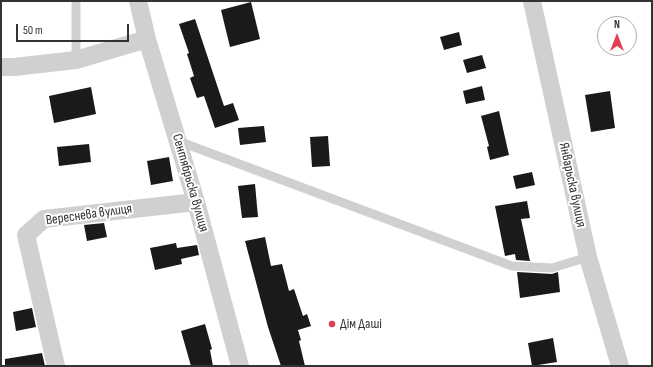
<!DOCTYPE html>
<html>
<head>
<meta charset="utf-8">
<style>
	body { margin:0 }
	#map { position:relative; width:653px; height:367px; overflow:hidden; background:#fff; font-family:"Sofia Sans Condensed",sans-serif }
	canvas { display:block }
	.frame { position:absolute; inset:0; border:2px solid #333; pointer-events:none }
	.north { position:absolute; left:597px; top:16px; width:40px; height:40px; box-sizing:border-box; background:#fff; border:1px solid #adadad; border-radius:50%; rotate:0deg; font-size:11px; font-weight:700; line-height:16px; text-align:center; color:#333 }
	.north::after { content:''; display:block; margin:auto; width:14px; height:18px; background:#e03e55; clip-path:polygon(50% 0,100% 100%,50% 72%,0 100%) }
	.scale { position:absolute; left:16px; top:24px; width:113px; height:18px; box-sizing:border-box; border:2px solid #333; border-top:0; padding-left:5px; font-size:12px; line-height:14px; white-space:nowrap; color:#333; -webkit-text-stroke:3px #fff; paint-order:stroke }
</style>
</head>
<body>
<div id="map">
<canvas width="653" height="367"></canvas>
<div class="frame"></div>
<div class="north">N</div>
<div class="scale">50 m</div>
</div>
<script>
const c = document.querySelector('canvas').getContext('2d');
c.lineJoin = 'round';
function paint(path, color) { c.fillStyle = color; c.fill(path, 'evenodd'); }
const poly = rows => new Path2D(rows.map(r => 'M' + r).join(''));
function trace(path, color, width, dash) { c.strokeStyle = color; c.lineWidth = width; c.lineCap = dash ? 'butt' : 'round'; c.setLineDash(dash || []); c.stroke(path); }
function write(font, color, halo, rows, align = 'center') {
  c.font = font + ' "Sofia Sans Condensed",sans-serif'; c.lineWidth = 4; c.setLineDash([]); c.textBaseline = 'middle'; c.strokeStyle = halo; c.fillStyle = color; for (const [text, x, y, turn = 0] of rows) {
    c.save(); c.translate(x, y); c.rotate((+turn || 0) * Math.PI / 180); c.textAlign = isNaN(turn) ? turn : align; if (halo) c.strokeText(text, 0, 0); c.fillText(text, 0, 0); c.restore();
  }
}
const building = poly([
	[251,2,260,39,230,47,221,10],
	[195,19,224,106,233,103,239,120,215,128,204,96,197,98,190,78,194,76,187,54,189,53,179,24],
	[459,32,462,45,444,50,440,37],
	[482,55,486,68,467,73,463,60],
	[482,86,485,100,466,104,463,91],
	[91,87,96,114,54,123,49,96],
	[610,91,615,128,591,132,585,95],
	[499,111,509,155,490,160,487,147,489,146,481,116],
	[264,126,266,142,240,145,238,128],
	[328,136,330,166,312,167,310,137],
	[89,144,91,162,59,166,57,147],
	[169,157,173,181,151,185,147,161],
	[532,172,535,185,516,189,513,176],
	[255,184,258,217,242,218,238,186],
	[527,201,530,218,521,219,530,261,516,260,515,254,505,256,495,206],
	[104,223,107,237,87,241,84,225],
	[265,237,271,266,282,264,289,291,294,289,303,316,307,314,311,326,298,330,301,340,299,341,305,366,281,366,268,327,245,241],
	[176,243,177,248,197,245,199,255,181,259,182,264,155,270,150,248],
	[517,272,552,274,558,272,560,292,520,298],
	[32,308,36,327,16,331,13,312],
	[205,324,212,349,210,350,213,366,191,366,181,331],
	[553,338,557,362,532,366,528,343],
	[42,353,45,366,5,366,5,359]
]);
const service = poly([
	[76,1,76,60],
	[178,141,512,266,552,268,588,257]
]);
const minor = poly([
	[138,1,147,39,196,202,240,366],
	[532,1,588,257,620,366],
	[1,67,14,67,76,60,147,39],
	[56,366,26,235,44,219,196,202]
]);
const markers = [
	[332,324,4,"#e03e55"]
];
const streetNames = [
	["Сентябрьска вулиця",190,183,74],
	["Январьска вулиця",572,185,78],
	["Вереснева вулиця",89,215,-8]
];
const poiNames = [
	["Дім Даші",340,324]
];
paint(building, '#1a1a1a');
trace(service, '#d0d0d0', 9);
trace(minor, '#d0d0d0', 18);
for (const [x, y, r, color] of markers) { const dot = new Path2D(); dot.arc(x, y, r, 0, 2 * Math.PI); c.fillStyle = color; c.fill(dot); trace(dot, '#fff', 1.5); }
write('14px', '#333', '#fff', streetNames);
write('14px', '#333', '#fff', poiNames, 'left');
</script>
</body>
</html>
